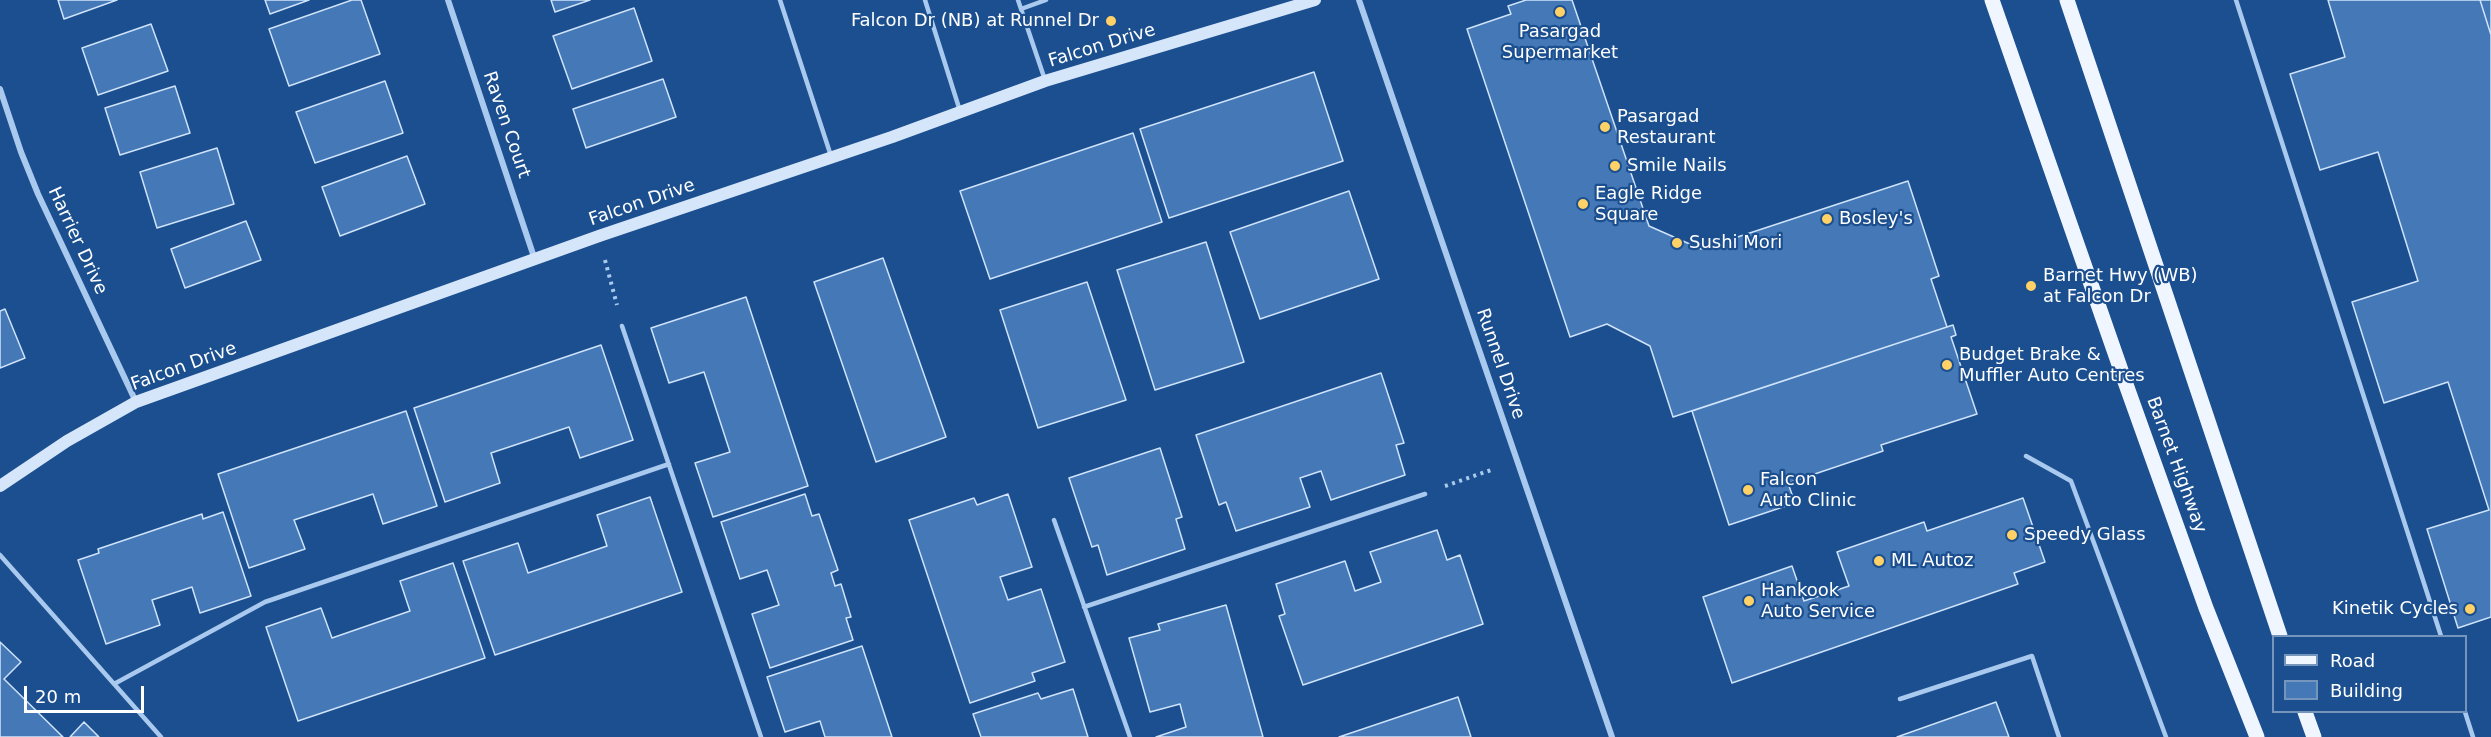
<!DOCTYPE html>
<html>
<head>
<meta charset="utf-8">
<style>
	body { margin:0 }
	#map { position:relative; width:2491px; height:737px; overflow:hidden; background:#1b4f8f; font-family:"DejaVu Sans",sans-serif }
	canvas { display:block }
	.legend { position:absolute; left:2272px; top:635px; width:195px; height:78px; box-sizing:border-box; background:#1b4f8f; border:2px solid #7695bc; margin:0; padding:8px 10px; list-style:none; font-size:18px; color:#fff }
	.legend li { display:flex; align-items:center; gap:12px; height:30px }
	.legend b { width:30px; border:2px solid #7695bc }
	.scale { position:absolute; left:24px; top:686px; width:120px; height:27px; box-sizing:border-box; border:3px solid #fff; border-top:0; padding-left:8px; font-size:18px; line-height:21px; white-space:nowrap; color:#fff; -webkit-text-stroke:4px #1b4f8f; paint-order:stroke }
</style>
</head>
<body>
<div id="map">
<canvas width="2491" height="737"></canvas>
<ul class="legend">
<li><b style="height:8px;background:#f0f6ff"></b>Road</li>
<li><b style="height:16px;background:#4478b7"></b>Building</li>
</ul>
<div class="scale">20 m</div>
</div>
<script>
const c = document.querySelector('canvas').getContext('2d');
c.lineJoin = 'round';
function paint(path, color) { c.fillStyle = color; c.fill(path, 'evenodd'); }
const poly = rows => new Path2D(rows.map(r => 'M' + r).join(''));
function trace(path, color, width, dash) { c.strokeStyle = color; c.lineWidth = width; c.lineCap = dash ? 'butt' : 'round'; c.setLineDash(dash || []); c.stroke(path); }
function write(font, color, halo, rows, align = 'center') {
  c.font = font + ' "DejaVu Sans",sans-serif'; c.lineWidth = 4.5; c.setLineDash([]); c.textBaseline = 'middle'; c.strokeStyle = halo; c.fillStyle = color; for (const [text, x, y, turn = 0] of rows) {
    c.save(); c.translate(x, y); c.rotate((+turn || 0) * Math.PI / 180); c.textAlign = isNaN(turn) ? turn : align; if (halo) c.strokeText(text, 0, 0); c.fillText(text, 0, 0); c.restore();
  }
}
const building = poly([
	[58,0,117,0,64,19,58,0],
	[265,0,309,0,270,14,265,0],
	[352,0,361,0,380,54,289,86,269,29,352,0],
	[551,0,590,0,555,12,551,0],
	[1526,0,1572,0,1649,226,1701,249,1908,181,1939,276,1931,279,1947,327,1673,417,1650,346,1607,324,1570,337,1467,29,1511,14,1508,6,1526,0],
	[2328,0,2480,0,2491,35,2491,617,2458,628,2427,529,2489,510,2448,382,2384,403,2352,302,2418,281,2378,152,2320,170,2290,74,2345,57,2328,0],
	[2480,0,2491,0,2491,35,2480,0],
	[634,8,652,61,572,89,553,36,634,8],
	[151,24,168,71,98,95,82,48,151,24],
	[1314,72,1343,161,1169,218,1140,129,1314,72],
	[663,79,676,117,586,148,573,109,663,79],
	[385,81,403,133,315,163,296,112,385,81],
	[175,86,190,133,120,155,105,108,175,86],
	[1133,133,1162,222,990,279,960,191,1133,133],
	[217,148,234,204,157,228,140,172,217,148],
	[407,156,425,204,340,236,322,187,407,156],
	[1349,191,1379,279,1260,319,1230,232,1349,191],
	[246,221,261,260,185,288,171,249,246,221],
	[1206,242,1244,362,1155,390,1117,270,1206,242],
	[883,258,946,437,876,462,814,282,883,258],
	[1087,282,1126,400,1038,428,1000,310,1087,282],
	[746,297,808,486,713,517,695,463,730,452,704,372,669,383,651,328,746,297],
	[5,309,25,358,0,368,0,311,5,309],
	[1953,325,1956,335,1951,337,1977,414,1881,445,1883,451,1788,483,1795,503,1729,525,1692,411,1953,325],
	[601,345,633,440,580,458,569,427,491,453,500,483,445,502,414,408,601,345],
	[1381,373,1404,443,1396,445,1405,475,1331,500,1321,471,1300,478,1310,507,1236,531,1226,502,1219,505,1196,435,1381,373],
	[406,411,437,506,383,524,373,494,294,520,305,549,249,568,218,474,406,411],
	[1160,448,1182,517,1176,519,1185,549,1107,575,1098,545,1092,547,1069,478,1160,448],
	[805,494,812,516,819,514,838,570,831,573,835,586,841,584,851,617,846,618,853,640,770,668,752,614,779,605,767,570,740,579,721,522,805,494],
	[1008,494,1032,567,1000,577,1008,600,1041,589,1065,662,1032,673,1035,681,970,703,909,520,974,498,977,505,1008,494],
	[650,497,682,592,495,655,463,561,518,543,528,573,607,546,597,515,650,497],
	[2023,498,2045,562,2014,573,2018,584,1732,683,1703,597,1792,566,1804,601,1849,586,1837,552,1924,522,1927,531,2023,498],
	[223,512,251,596,200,613,192,587,152,600,160,625,106,644,78,560,99,553,98,549,202,514,203,519,223,512],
	[1437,530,1447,560,1460,555,1483,624,1303,685,1279,616,1285,614,1276,584,1345,561,1355,591,1381,582,1370,552,1437,530],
	[453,563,485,658,298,721,266,627,321,608,332,638,410,611,400,581,453,563],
	[1226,605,1263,737,1156,737,1186,727,1180,704,1150,712,1129,638,1160,630,1158,624,1226,605],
	[0,642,21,662,4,679,63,737,0,737,0,642],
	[862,646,892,737,825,737,820,721,785,732,767,677,862,646],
	[1073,689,1088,737,981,737,973,714,1038,693,1041,699,1073,689],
	[1458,697,1471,737,1339,737,1458,697],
	[1996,702,2009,737,1897,737,1996,702],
	[84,722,99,737,70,737,84,722]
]);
const path = poly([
	[605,260,617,305],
	[1445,486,1494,469]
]);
const lane = poly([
	[780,0,831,156],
	[925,0,960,111],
	[1018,0,1045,80],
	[2236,0,2441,636],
	[1021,9,1046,0],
	[622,326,761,737],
	[2026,456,2071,481,2166,737],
	[1054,520,1130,737],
	[0,555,161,737],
	[1084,607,1425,494],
	[114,684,265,602,669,464],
	[1900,699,2032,656,2059,737],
	[2465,712,2473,737]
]);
const street = poly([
	[448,0,535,260],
	[1359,0,1612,737],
	[0,89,21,152,38,194,136,402]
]);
const secondary = poly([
	[0,486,67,441,136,402,599,236,892,137,1045,81,1315,0]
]);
const primary = poly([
	[1992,0,2123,376,2206,608,2257,737],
	[2067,0,2280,636],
	[2305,712,2314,737]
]);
const markers = [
	[1560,12,6,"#ffd166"],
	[1111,21,6,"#ffd166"],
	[1605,127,6,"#ffd166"],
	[1615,166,6,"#ffd166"],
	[1583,204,6,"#ffd166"],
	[1827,219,6,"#ffd166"],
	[1677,243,6,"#ffd166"],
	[2031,286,6,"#ffd166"],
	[1947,365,6,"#ffd166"],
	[1748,490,6,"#ffd166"],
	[2012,535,6,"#ffd166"],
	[1879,561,6,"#ffd166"],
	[1749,601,6,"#ffd166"],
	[2470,609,6,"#ffd166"]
];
const poiNames = [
	["Falcon Dr (NB) at Runnel Dr",1099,21,"right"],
	["Pasargad",1560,32,"center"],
	["Supermarket",1560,53,"center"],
	["Pasargad",1617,117],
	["Restaurant",1617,138],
	["Smile Nails",1627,166],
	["Eagle Ridge",1595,194],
	["Square",1595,215],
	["Bosley's",1839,219],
	["Sushi Mori",1689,243],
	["Barnet Hwy (WB)",2043,276],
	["at Falcon Dr",2043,297],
	["Budget Brake &",1959,355],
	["Muffler Auto Centres",1959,376],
	["Falcon",1760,480],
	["Auto Clinic",1760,501],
	["Speedy Glass",2024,535],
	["ML Autoz",1891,561],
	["Hankook",1761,591],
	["Auto Service",1761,612],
	["Kinetik Cycles",2458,609,"right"]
];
const streetNames = [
	["Falcon Drive",1102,46,-17],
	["Raven Court",506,125,71],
	["Falcon Drive",642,203,-19],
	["Harrier Drive",77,241,65],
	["Runnel Drive",1500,364,71],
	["Falcon Drive",184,367,-20],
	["Barnet Highway",2176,465,70]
];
paint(building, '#4478b7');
trace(building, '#cfe3fa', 1.5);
trace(path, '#a9c9ee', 4, [3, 4.5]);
trace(lane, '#a9c9ee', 4.5);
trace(street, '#a9c9ee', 6);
trace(secondary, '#d6e6fa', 12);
trace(primary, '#f0f6ff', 15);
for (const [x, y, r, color] of markers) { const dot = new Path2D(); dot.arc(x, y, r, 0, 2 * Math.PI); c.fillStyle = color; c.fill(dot); trace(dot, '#1b4f8f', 2); }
write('18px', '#fff', '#1b4f8f', poiNames, 'left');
write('18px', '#fff', '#1b4f8f', streetNames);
</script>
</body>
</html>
